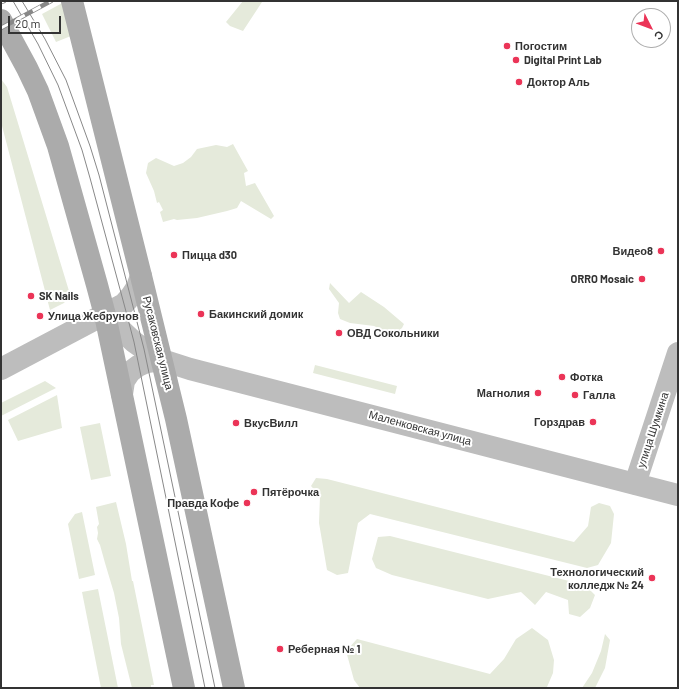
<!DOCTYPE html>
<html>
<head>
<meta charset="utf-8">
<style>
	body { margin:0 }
	#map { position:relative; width:679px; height:689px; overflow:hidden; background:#fff; font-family:Barlow,sans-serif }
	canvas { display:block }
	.frame { position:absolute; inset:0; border:2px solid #333; pointer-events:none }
	.north { position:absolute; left:631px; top:8px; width:40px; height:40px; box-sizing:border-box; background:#fff; border:1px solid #adadad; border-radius:50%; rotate:132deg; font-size:11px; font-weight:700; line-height:16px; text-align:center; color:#333 }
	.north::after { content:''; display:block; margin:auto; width:14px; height:18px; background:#eb3457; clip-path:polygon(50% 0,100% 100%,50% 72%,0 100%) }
	.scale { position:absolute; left:8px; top:16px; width:53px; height:18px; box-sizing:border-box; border:2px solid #333; border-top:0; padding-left:5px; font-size:12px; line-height:14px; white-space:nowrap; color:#333; -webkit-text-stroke:3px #fff; paint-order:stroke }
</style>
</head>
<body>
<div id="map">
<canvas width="679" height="689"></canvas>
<div class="frame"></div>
<div class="north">С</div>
<div class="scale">20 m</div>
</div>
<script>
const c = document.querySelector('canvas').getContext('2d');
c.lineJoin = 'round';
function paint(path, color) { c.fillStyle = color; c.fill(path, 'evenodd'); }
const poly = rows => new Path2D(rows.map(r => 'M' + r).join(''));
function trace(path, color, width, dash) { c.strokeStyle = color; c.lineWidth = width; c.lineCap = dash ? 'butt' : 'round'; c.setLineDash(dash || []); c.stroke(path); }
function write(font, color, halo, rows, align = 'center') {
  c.font = font + ' Barlow,sans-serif'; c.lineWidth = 4; c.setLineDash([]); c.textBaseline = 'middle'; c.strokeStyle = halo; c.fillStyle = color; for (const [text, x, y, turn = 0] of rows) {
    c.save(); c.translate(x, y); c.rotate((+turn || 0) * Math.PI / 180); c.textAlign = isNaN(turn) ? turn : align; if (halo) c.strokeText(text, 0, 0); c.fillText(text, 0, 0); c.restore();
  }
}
const green = poly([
	[66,1,76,34,56,42,42,14],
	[243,1,262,2,243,31,230,26,226,22],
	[1,79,7,87,69,291,68,298,64,303,50,310,1,122],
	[233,144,248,171,244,173,246,186,255,183,274,216,271,219,241,201,237,208,227,211,197,218,177,220,174,219,163,222,160,212,163,210,159,202,157,203,154,191,146,173,148,163,156,158,174,166,183,163,191,157,197,149,216,145,227,147],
	[330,283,349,303,361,292,384,307,404,324,402,328,393,335,374,326,350,323,340,319,338,313,339,303,329,289],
	[315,365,397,386,395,394,313,373],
	[45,381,56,388,1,416,1,403],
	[57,395,62,428,18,441,8,420],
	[100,423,111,476,91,480,80,427],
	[316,478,327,479,574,542,588,526,591,507,599,503,610,506,614,514,611,543,598,565,587,568,370,514,358,523,348,573,337,575,327,570,319,523,320,496,311,486],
	[116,502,126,544,132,581,133,581,154,685,151,685,151,688,132,688,121,644,119,618,114,593,105,563,100,545,97,539,98,533,97,527,99,524,96,507],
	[82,512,95,575,79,579,68,524,75,514],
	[390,536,585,585,595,595,590,608,580,617,569,614,568,600,546,592,535,605,521,592,488,599,392,575,376,568,372,559,378,537],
	[98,589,118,688,101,688,82,592],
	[532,628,548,640,554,660,553,673,547,687,545,688,360,688,354,680,346,651,357,639,490,674,504,659,516,639],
	[605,634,610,640,605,668,595,688,582,688,592,673,601,651]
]);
const secondary = poly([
	[105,315,134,342,144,349,162,360,190,369,678,495],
	[1,369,124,304,131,296,137,287,141,276],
	[122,394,124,381,130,372,138,366,147,362,162,360],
	[635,484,678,353]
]);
const primary = poly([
	[72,1,141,276,176,419,234,688],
	[1,20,27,68,38,91,58,146,97,285,105,315,184,688]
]);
const tram = poly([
	[13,1,38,44,58,85,82,150,90,178,124,304,134,342,205,688],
	[22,1,45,39,66,80,90,146,99,175,144,349,215,688]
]);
const rail = poly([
	[1,2,4,1],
	[1,28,51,1]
]);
const markers = [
	[507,46,4,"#eb3457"],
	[516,60,4,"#eb3457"],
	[519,82,4,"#eb3457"],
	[661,251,4,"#eb3457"],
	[174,255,4,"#eb3457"],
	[642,279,4,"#eb3457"],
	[31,296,4,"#eb3457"],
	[201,314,4,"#eb3457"],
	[40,316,4,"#eb3457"],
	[339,333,4,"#eb3457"],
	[562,377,4,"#eb3457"],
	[538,393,4,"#eb3457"],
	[575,395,4,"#eb3457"],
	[593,422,4,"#eb3457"],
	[236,423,4,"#eb3457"],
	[254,492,4,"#eb3457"],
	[247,503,4,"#eb3457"],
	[652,578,4,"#eb3457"],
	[280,649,4,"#eb3457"]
];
const poiNames = [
	["Погостим",515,46],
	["Digital Print Lab",524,60],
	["Доктор Аль",527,82],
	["Видео8",653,251,"right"],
	["Пицца d30",182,255],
	["ORRO Mosaic",634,279,"right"],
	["SK Nails",39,296],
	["Бакинский домик",209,314],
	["Улица Жебрунов",48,316],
	["ОВД Сокольники",347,333],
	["Фотка",570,377],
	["Магнолия",530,393,"right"],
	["Галла",583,395],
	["Горздрав",585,422,"right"],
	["ВкусВилл",244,423],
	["Пятёрочка",262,492],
	["Правда Кофе",239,503,"right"],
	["Технологический",644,572,"right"],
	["колледж № 24",644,585,"right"],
	["Реберная № 1",288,649]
];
const streetNames = [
	["Русаковская улица",158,343,76],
	["Маленковская улица",420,428,15],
	["улица Шумкина",653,430,-72]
];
paint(green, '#e5eadb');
trace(secondary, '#bdbdbd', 22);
trace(primary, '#ababab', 22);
trace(tram, '#888', 1);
trace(rail, '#888', 4.5);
trace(rail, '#fff', 3, [9]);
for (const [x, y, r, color] of markers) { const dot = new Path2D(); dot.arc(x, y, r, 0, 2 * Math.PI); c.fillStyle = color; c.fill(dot); trace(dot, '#fff', 1.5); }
write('bold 11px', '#333', '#fff', poiNames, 'left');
write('11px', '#333', '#fff', streetNames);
</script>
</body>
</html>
